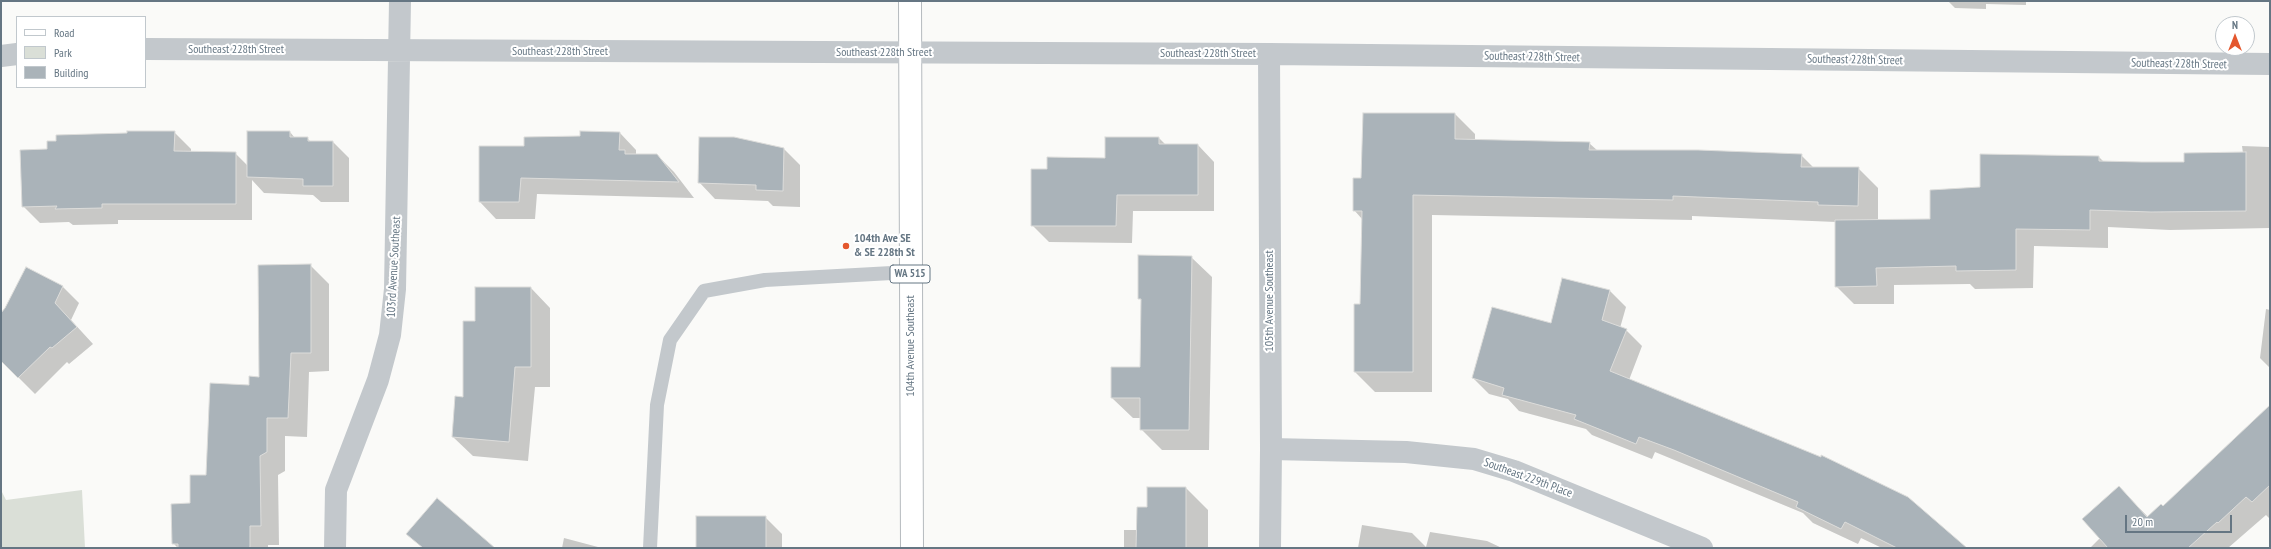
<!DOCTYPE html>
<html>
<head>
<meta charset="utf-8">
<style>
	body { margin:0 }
	#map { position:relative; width:2271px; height:549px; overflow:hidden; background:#fafaf8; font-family:"PT Sans Narrow",sans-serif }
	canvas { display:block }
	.frame { position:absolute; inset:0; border:2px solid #657683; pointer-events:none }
	.legend { position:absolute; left:16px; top:16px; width:130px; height:72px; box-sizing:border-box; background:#fff; border:1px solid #c1c8cd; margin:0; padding:5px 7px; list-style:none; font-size:12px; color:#657683 }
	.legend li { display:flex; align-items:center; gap:8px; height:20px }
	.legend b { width:20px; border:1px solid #c1c8cd }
	.north { position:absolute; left:2215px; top:16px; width:40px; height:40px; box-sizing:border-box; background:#fff; border:1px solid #c1c8cd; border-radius:50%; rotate:0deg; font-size:11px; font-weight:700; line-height:16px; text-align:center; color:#657683 }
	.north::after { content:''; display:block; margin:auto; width:14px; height:18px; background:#e4572e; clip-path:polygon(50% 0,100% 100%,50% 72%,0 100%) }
	.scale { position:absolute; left:2125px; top:515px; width:107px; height:18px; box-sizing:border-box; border:2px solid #657683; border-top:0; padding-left:5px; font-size:12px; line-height:14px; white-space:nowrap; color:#657683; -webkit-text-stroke:3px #fff; paint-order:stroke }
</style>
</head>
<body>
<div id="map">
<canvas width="2271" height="549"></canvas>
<div class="frame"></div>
<ul class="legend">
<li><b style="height:5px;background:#fff"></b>Road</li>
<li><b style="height:11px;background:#dadfd7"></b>Park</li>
<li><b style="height:11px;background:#aab3b9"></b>Building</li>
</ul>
<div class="north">N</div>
<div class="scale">20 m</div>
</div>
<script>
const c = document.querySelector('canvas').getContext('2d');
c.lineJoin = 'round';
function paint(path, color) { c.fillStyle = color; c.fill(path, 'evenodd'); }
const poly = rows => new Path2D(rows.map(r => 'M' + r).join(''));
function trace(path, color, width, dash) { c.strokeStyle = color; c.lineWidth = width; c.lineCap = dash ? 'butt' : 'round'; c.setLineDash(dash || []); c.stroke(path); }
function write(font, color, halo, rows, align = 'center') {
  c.font = font + ' "PT Sans Narrow",sans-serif'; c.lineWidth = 4; c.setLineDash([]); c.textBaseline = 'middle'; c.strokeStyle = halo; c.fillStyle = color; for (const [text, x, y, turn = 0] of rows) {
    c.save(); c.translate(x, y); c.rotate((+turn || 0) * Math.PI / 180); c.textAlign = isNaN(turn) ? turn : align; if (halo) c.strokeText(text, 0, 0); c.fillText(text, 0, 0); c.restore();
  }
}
const green = poly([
	[1,490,6,500,82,490,85,548,1,548]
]);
const shadow = poly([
	[1938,1,2026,1,2026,5,1986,4,1986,9,1955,8,1948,1],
	[2049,1,2095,1,2095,2],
	[1364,114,1455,114,1475,134,1475,141,1589,143,1598,151,1801,155,1814,168,1858,168,1878,188,1878,221,1931,220,1981,188,2099,157,2104,162,2185,163,2243,153,2242,146,2270,147,2270,228,2170,230,2108,227,2108,248,2034,246,2033,288,1975,289,1970,284,1894,285,1894,304,1854,304,1836,286,1836,222,1692,216,1692,220,1432,215,1432,392,1375,392,1355,372,1361,305,1362,219,1354,210,1362,179],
	[174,132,191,149,191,152,235,153,248,166,290,132,295,138,307,138,311,142,333,142,349,158,349,202,321,202,313,195,264,193,252,180,252,220,118,220,118,224,73,225,69,222,40,223,23,206,48,150],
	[620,133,636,150,636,155,657,155,674,172,694,198,537,194,535,219,496,219,480,202,480,147,525,147,581,137],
	[1159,138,1166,145,1198,145,1214,162,1214,211,1133,211,1132,243,1049,242,1032,225,1048,170,1106,159],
	[784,149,800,165,800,207,773,206,768,201,715,199,699,182],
	[1191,257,1212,277,1209,450,1162,450,1141,429,1141,418,1133,418,1112,398,1141,368,1142,301,1139,298],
	[310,265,329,284,329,371,309,372,307,437,285,436,285,471,278,475,279,545,268,545,268,548,178,548,173,543,191,504,207,476,250,386,260,378],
	[63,287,79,303,71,320,93,344,69,364,67,362,35,394,1,360,1,314],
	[531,288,550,308,550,387,535,387,528,461,473,456,453,437,464,398],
	[1610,291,1626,307,1620,328,1626,330,1642,346,1629,380,1967,548,1882,548,1861,538,1858,544,1813,523,1803,513,1655,452,1652,459,1592,435,1586,429,1519,411,1508,399,1489,394,1473,378,1551,324],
	[2266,309,2270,310,2270,368,2260,358],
	[2270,426,2270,519,2266,515,2228,548,2090,548,2100,538,2119,487,2148,517],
	[1186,488,1208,510,1208,548,1124,548,1124,530,1138,530],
	[765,517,782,534,782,548,697,548],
	[1362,525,1412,533,1426,547,1430,532,1487,541,1502,548,1358,548],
	[564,538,598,547,598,548,562,548]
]);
const building = poly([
	[1363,113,1455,113,1455,139,1590,142,1589,150,1698,150,1802,154,1801,167,1859,167,1858,206,1818,205,1818,202,1673,196,1673,200,1413,195,1413,372,1354,372,1354,304,1360,304,1362,211,1353,211,1353,178,1361,178,1363,113],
	[127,131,175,131,174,151,236,152,236,204,102,204,102,208,55,209,57,206,22,207,20,150,47,149,47,141,56,141,56,135,127,133,127,131],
	[247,131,290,131,290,137,308,137,308,141,333,141,333,186,303,186,303,179,247,177,247,131],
	[580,131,620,132,619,150,625,150,625,154,657,154,679,182,521,178,519,202,479,202,479,146,524,146,524,137,580,136,580,131],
	[699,137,734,137,784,148,783,191,756,190,756,185,698,183,699,137],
	[1105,137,1159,137,1159,144,1198,144,1198,195,1117,195,1116,226,1031,226,1031,169,1047,169,1047,157,1105,158,1105,137],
	[2246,152,2246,211,2151,212,2090,210,2090,230,2016,229,2016,270,1956,271,1956,266,1876,268,1877,286,1835,287,1835,220,1930,219,1930,190,1980,187,1980,154,2099,156,2099,161,2142,162,2184,162,2184,153,2246,152],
	[1138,255,1192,256,1189,430,1140,430,1140,398,1111,398,1111,367,1140,367,1141,299,1138,299,1138,255],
	[311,264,311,353,291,353,288,418,267,418,267,452,260,456,261,526,250,526,250,547,248,548,178,548,178,544,172,544,171,504,190,503,190,475,206,475,210,383,249,385,249,376,259,377,258,265,311,264],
	[26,267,63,286,55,303,77,327,52,348,50,347,18,378,1,361,1,313,5,308,26,267],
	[1562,278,1610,290,1602,320,1627,329,1610,371,1821,457,1821,455,1908,497,1967,548,1897,548,1845,522,1841,529,1796,507,1798,502,1674,450,1639,437,1636,444,1574,419,1576,415,1502,395,1504,388,1472,378,1492,307,1551,323,1562,278],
	[475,287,531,287,531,367,515,367,509,442,452,437,455,396,463,397,463,321,475,321,475,287],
	[2270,405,2270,485,2252,502,2246,497,2218,523,2217,522,2188,548,2108,548,2082,519,2119,486,2147,517,2161,504,2163,506,2270,405],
	[1147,487,1186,487,1186,548,1136,548,1137,507,1147,507,1147,487],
	[437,498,495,548,423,548,406,534,437,498],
	[696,516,766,516,766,548,696,548,696,516]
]);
const service = poly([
	[650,548,657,405,670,340,704,291,765,280,910,272]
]);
const minor = poly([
	[145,49,1269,54,2270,64],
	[1269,54,1271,449,1270,548],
	[1,56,17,54],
	[1271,449,1406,452,1474,459,1514,471,1702,548],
	[335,548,336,490,378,380,390,335,395,289,400,1]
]);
const primary = poly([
	[910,1,912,548]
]);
const markers = [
	[846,246,4,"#e4572e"]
];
const shields = [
	[910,274,40]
];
const shieldNames = [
	["WA 515",910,274]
];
const streetNames = [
	["Southeast 228th Street",236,50],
	["Southeast 228th Street",560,52],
	["Southeast 228th Street",884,53],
	["Southeast 228th Street",1208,54],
	["Southeast 228th Street",1532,57,1],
	["Southeast 228th Street",1855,60,1],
	["Southeast 228th Street",2179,64,1],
	["103rd Avenue Southeast",394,267,-87],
	["105th Avenue Southeast",1270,301,-90],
	["104th Avenue Southeast",911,346,-90],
	["Southeast 229th Place",1528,478,20]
];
const poiNames = [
	["104th Ave SE",854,239],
	["& SE 228th St",854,253]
];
paint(green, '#dadfd7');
paint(shadow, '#0003');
paint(building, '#aab3b9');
trace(building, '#dcdcda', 1);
trace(primary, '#b5babe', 24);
trace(service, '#c3c8cc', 14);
trace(minor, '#c3c8cc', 22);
trace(primary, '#fff', 22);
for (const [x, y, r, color] of markers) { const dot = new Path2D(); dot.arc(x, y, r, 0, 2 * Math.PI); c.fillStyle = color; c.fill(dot); trace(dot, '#fff', 1.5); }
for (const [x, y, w] of shields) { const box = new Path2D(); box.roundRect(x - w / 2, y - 9, w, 18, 3); c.fillStyle = '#fff'; c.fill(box); trace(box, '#657683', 1); }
write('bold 11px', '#657683', null, shieldNames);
write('12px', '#657683', '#fff', streetNames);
write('bold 12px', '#657683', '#fff', poiNames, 'left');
</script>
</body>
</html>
